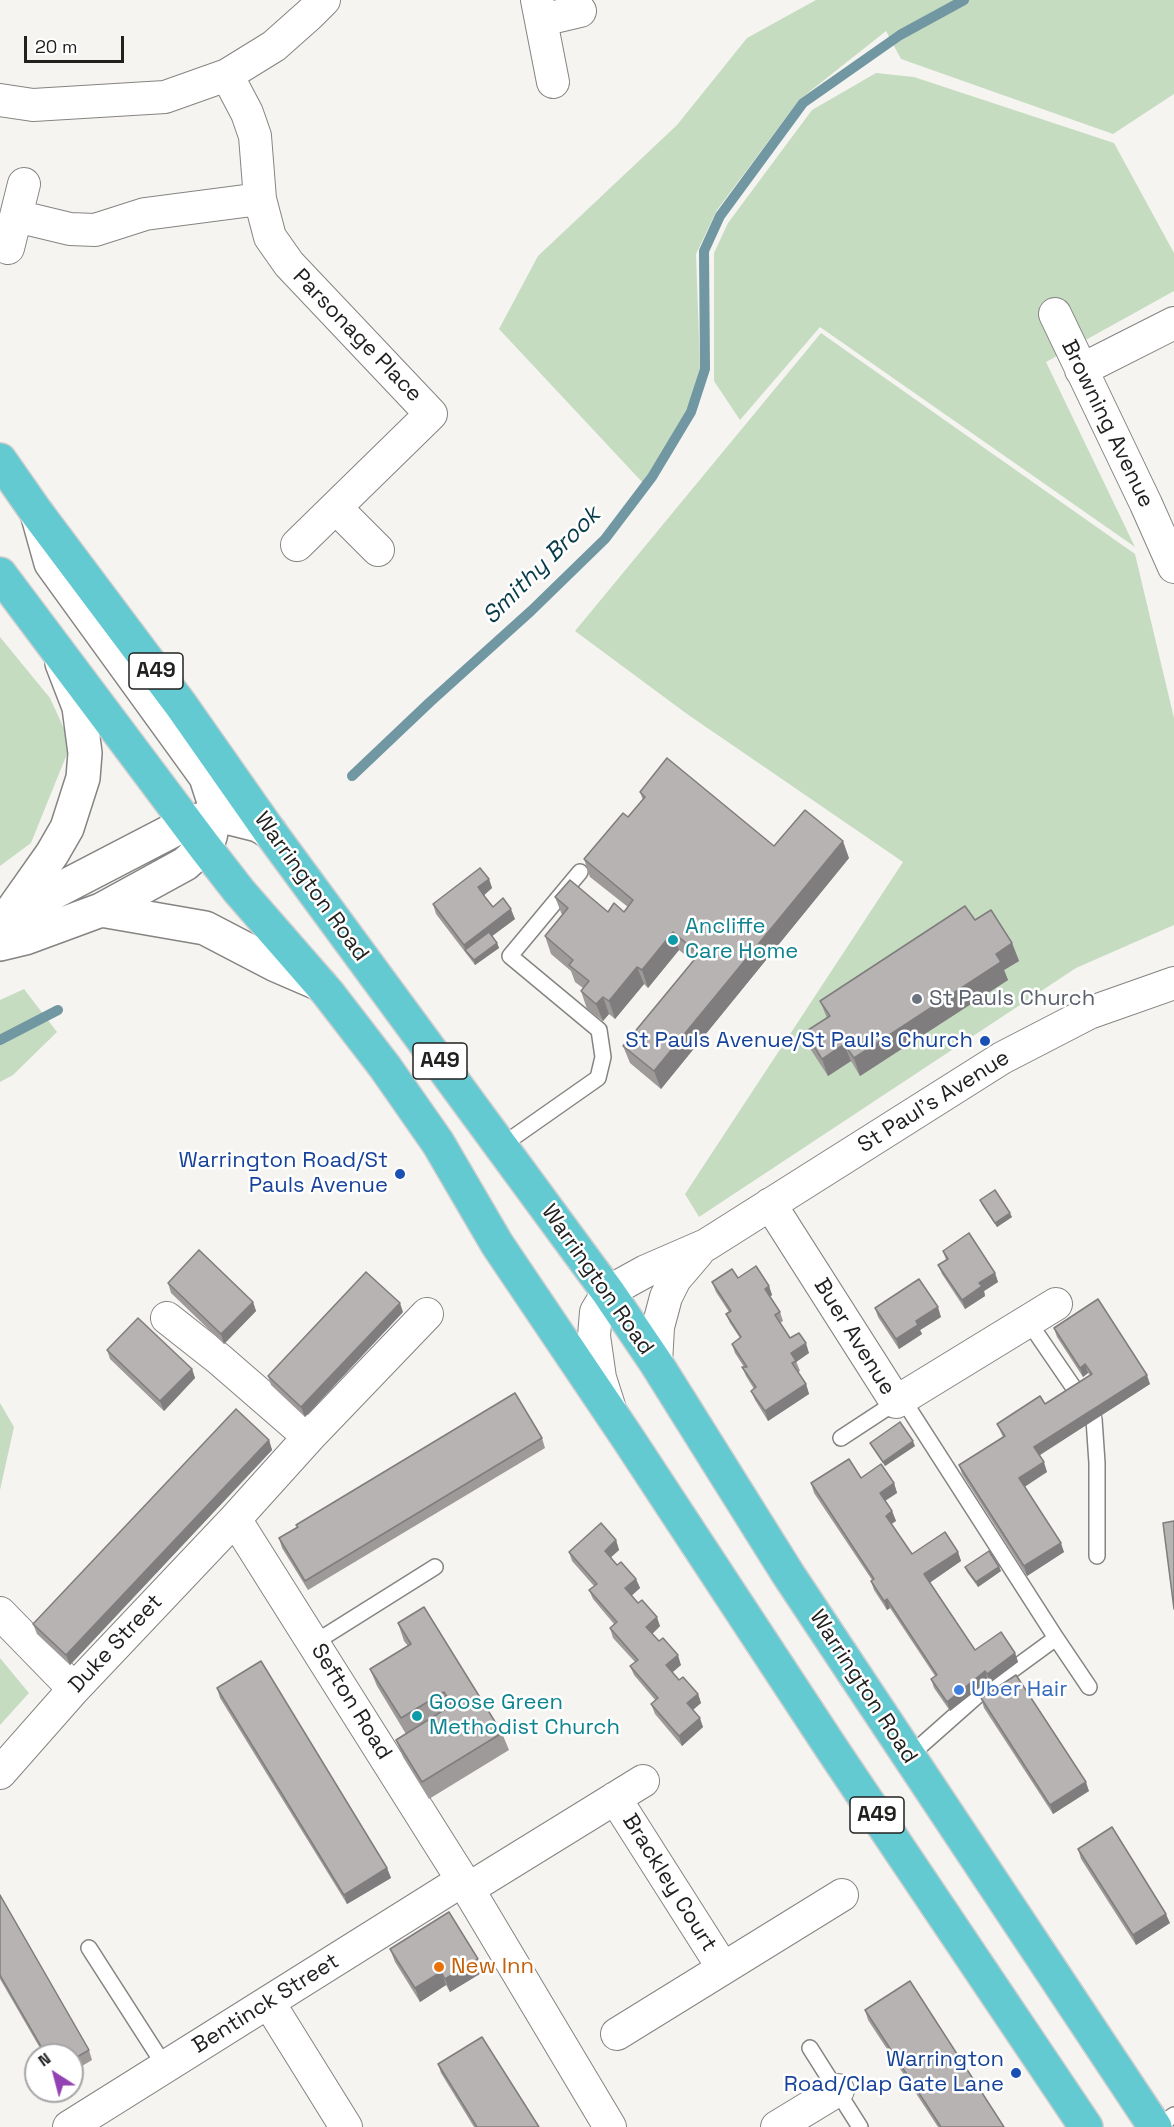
<!DOCTYPE html>
<html>
<head>
<meta charset="utf-8">
<style>
	body { margin:0 }
	#map { position:relative; width:1174px; height:2127px; overflow:hidden; background:#f5f4f1; font-family:"Space Grotesk",sans-serif }
	canvas { display:block }
	.north { position:absolute; left:24px; top:2043px; width:60px; height:60px; box-sizing:border-box; background:#fff; border:2px solid #a6a6a6; border-radius:50%; rotate:324deg; font-size:16px; font-weight:700; line-height:24px; text-align:center; color:#212120 }
	.north::after { content:''; display:block; margin:auto; width:21px; height:27px; background:#9242b2; clip-path:polygon(50% 0,100% 100%,50% 72%,0 100%) }
	.scale { position:absolute; left:24px; top:36px; width:100px; height:27px; box-sizing:border-box; border:3px solid #212120; border-top:0; padding-left:8px; font-size:18px; line-height:21px; white-space:nowrap; color:#212120; -webkit-text-stroke:4px #fff; paint-order:stroke }
</style>
</head>
<body>
<div id="map">
<canvas width="1174" height="2127"></canvas>
<div class="north">N</div>
<div class="scale">20 m</div>
</div>
<script>
const c = document.querySelector('canvas').getContext('2d');
c.lineJoin = 'round';
function paint(path, color) { c.fillStyle = color; c.fill(path, 'evenodd'); }
const poly = rows => new Path2D(rows.map(r => 'M' + r).join(''));
function trace(path, color, width, dash) { c.strokeStyle = color; c.lineWidth = width; c.lineCap = dash ? 'butt' : 'round'; c.setLineDash(dash || []); c.stroke(path); }
function write(font, color, halo, rows, align = 'center') {
  c.font = font + ' "Space Grotesk",sans-serif'; c.lineWidth = 5; c.setLineDash([]); c.textBaseline = 'middle'; c.strokeStyle = halo; c.fillStyle = color; for (const [text, x, y, turn = 0] of rows) {
    c.save(); c.translate(x, y); c.rotate((+turn || 0) * Math.PI / 180); c.textAlign = isNaN(turn) ? turn : align; if (halo) c.strokeText(text, 0, 0); c.fillText(text, 0, 0); c.restore();
  }
}
const green = poly([
	[816,0,1174,0,1174,94,1113,134,901,59,886,31,799,100,717,210,696,254,700,368,688,408,643,483,499,329,538,256,677,125,747,38],
	[876,73,914,77,1114,143,1174,253,1174,291,1046,362,1135,547,820,327,740,420,714,381,714,253,728,223,812,110],
	[821,333,1135,554,1174,718,1174,925,1076,968,699,1217,685,1194,903,862,687,714,575,631],
	[0,637,50,698,71,744,31,843,0,866],
	[24,989,57,1032,13,1075,0,1082,0,1000],
	[0,1403,14,1427,0,1490],
	[0,1658,29,1693,0,1725]
]);
const stream = poly([
	[352,776,430,702,531,611,605,539,652,477,691,412,705,369,704,251,720,216,803,103,900,35,964,0],
	[0,1040,58,1010]
]);
const service = poly([
	[501,1146,598,1078,603,1057,599,1030,510,956,580,872],
	[1028,1321,1078,1394],
	[902,1398,1056,1638,978,1695,908,1757],
	[1094,1419,1097,1463,1097,1556],
	[841,1438,896,1402],
	[1056,1638,1089,1687],
	[314,1643,435,1567],
	[89,1948,166,2068],
	[810,2048,860,2127],
	[1157,2127,1174,2115]
]);
const minor = poly([
	[537,0,553,82],
	[542,20,580,11],
	[227,75,247,113,255,136,260,199,270,237,289,264,431,414,297,545],
	[0,100,33,105,165,97,227,75,274,46,310,14,324,0],
	[16,216,70,229,95,230,145,214,260,199],
	[8,248,24,184],
	[1055,314,1146,504,1174,567],
	[1081,370,1174,323],
	[336,508,378,550],
	[770,1204,896,1402,1056,1304],
	[427,1314,309,1437,235,1519,468,1889,610,2127],
	[167,1318,219,1359,309,1437],
	[656,1363,658,1327,666,1297,675,1279,698,1252],
	[609,1406,600,1378,594,1336,596,1312,608,1292,646,1271,706,1245,1002,1058,1089,1013,1174,983],
	[0,1613,74,1689],
	[0,1773,74,1689,235,1519],
	[615,1798,723,1968],
	[468,1889,643,1781],
	[269,2003,346,2127],
	[617,2034,842,1895],
	[69,2127,463,1880],
	[777,2127,838,2090]
]);
const tertiary = poly([
	[101,910,205,928,276,965,320,984],
	[11,912,52,854,67,828,83,778,85,753,79,707,62,663],
	[0,925,8,916,187,823,203,819,226,817,258,825,270,832],
	[0,944,25,938,101,910,185,864,195,855,210,837,214,818,215,805,206,777,51,563,37,513]
]);
const trunk = poly([
	[0,460,37,513,181,705,270,832,608,1292,656,1363,788,1574,1155,2127],
	[0,574,204,846,239,891,328,993,385,1067,438,1143,497,1244,627,1437,832,1749,1086,2127]
]);
const wall = poly([
	[640,792,774,846,849,858,661,1089,630,1063,623,1046,693,961,679,950,648,988,644,984,615,1019,609,1014,603,1021,587,1009,581,991,583,988,575,982,571,971,551,954,545,936,562,915,555,897,608,912,624,912,628,907,590,877,584,859,628,817,643,800],
	[489,879,492,888,484,895,493,907,515,919,492,936,497,943,499,948,475,965,436,914,433,904],
	[975,920,1012,943,1019,961,1004,970,1008,980,860,1076,851,1061,828,1076,811,1050,805,1032,827,1018,820,1001],
	[980,1200,1012,1217,997,1227,982,1205],
	[943,1251,995,1273,998,1282,984,1291,985,1296,965,1309,942,1274,938,1265,946,1260],
	[738,1278,769,1286,772,1295,770,1297,780,1312,783,1321,780,1323,790,1338,809,1353,796,1361,800,1371,798,1372,806,1384,809,1394,768,1421,755,1400,751,1391,754,1389,746,1376,742,1367,744,1367,735,1353,732,1344,740,1338,730,1323,726,1314,729,1312,716,1292,712,1282],
	[168,1283,253,1302,256,1311,224,1344,171,1293],
	[875,1308,941,1317,920,1330,922,1334,899,1349,878,1317],
	[403,1312,305,1417,271,1385,268,1376],
	[1054,1328,1150,1384,1039,1455,1047,1472,1024,1486,1064,1552,1027,1576,962,1474,959,1465,1003,1437,997,1424,1045,1404,1090,1375,1088,1373,1083,1377,1057,1337],
	[107,1350,192,1369,195,1378,164,1411,110,1359],
	[542,1438,545,1448,308,1590,282,1548,279,1538,297,1527,296,1525],
	[269,1440,272,1450,70,1665,37,1634,33,1624],
	[870,1443,915,1446,885,1466,872,1447],
	[861,1478,894,1483,897,1493,885,1501,892,1511,896,1521,891,1524,912,1554,958,1552,961,1561,930,1582,975,1650,1015,1653,1018,1662,990,1683,988,1681,950,1711,934,1688,931,1679,935,1676,890,1608,887,1610,874,1590,871,1581,872,1580,814,1493,811,1483],
	[616,1540,619,1550,611,1557,617,1565,636,1579,640,1588,631,1596,660,1626,652,1634,681,1665,673,1672,679,1680,698,1694,701,1703,693,1710,703,1727,682,1746,655,1714,651,1704,656,1701,634,1675,630,1666,635,1662,613,1638,610,1628,614,1624,593,1599,589,1590,594,1586,572,1561,569,1552],
	[965,1567,999,1567,1001,1571,978,1587,967,1572],
	[398,1623,502,1733,509,1750,429,1799,403,1757,396,1740,406,1734,377,1686,370,1669,408,1646,404,1641],
	[217,1688,387,1868,391,1878,347,1904,220,1698],
	[981,1698,1089,1791,1053,1814,984,1708],
	[1078,1849,1170,1923,1136,1945,1081,1859],
	[0,1895,89,2050,92,2060,72,2072,72,2055,44,2055,0,1979],
	[390,1949,483,1972,450,1992,446,1985,420,2002,395,1962],
	[865,2010,1004,2127,938,2127,868,2020],
	[438,2064,539,2127,474,2127,441,2073]
]);
const shadedWall = poly([
	[843,841,849,858,661,1089,654,1071],
	[489,879,492,888,482,897,478,887],
	[511,909,515,919,468,954,465,950,464,945],
	[673,932,679,950,648,988,642,970],
	[497,943,499,948,475,965,474,960],
	[1012,943,1019,961,1004,970,1008,980,860,1076,854,1058,996,954],
	[637,967,644,984,615,1019,609,1001],
	[603,997,609,1014,603,1021,596,1004],
	[844,1044,851,1061,828,1076,822,1059],
	[1010,1213,1012,1217,997,1227,995,1223],
	[995,1273,998,1282,984,1291,985,1296,965,1309,962,1300,979,1283],
	[769,1286,772,1295,768,1298,765,1289],
	[253,1302,256,1311,224,1344,221,1334],
	[400,1303,403,1312,305,1417,301,1407],
	[938,1307,941,1317,920,1330,922,1334,899,1349,896,1339,916,1321],
	[806,1343,809,1353,795,1363,791,1353],
	[1085,1364,1088,1373,1083,1377,1080,1368],
	[192,1369,195,1378,164,1411,160,1401],
	[1147,1375,1150,1384,1037,1457,1034,1447],
	[806,1384,809,1394,768,1421,765,1411],
	[269,1440,272,1450,70,1665,66,1655],
	[913,1441,915,1446,885,1466,883,1462],
	[1044,1462,1047,1472,1023,1488,1019,1478],
	[894,1483,897,1493,883,1502,880,1493],
	[892,1511,896,1521,890,1525,886,1516],
	[616,1540,619,1550,608,1560,605,1551],
	[1061,1543,1064,1552,1027,1576,1024,1566],
	[958,1552,961,1561,928,1584,924,1574],
	[999,1567,1001,1571,978,1587,976,1582],
	[636,1579,640,1588,629,1598,625,1588],
	[887,1599,890,1608,887,1610,884,1601],
	[657,1617,660,1626,650,1636,646,1627],
	[1015,1653,1018,1662,990,1683,987,1674],
	[678,1655,681,1665,670,1674,666,1665],
	[985,1671,988,1681,950,1711,947,1702],
	[698,1694,701,1703,690,1712,687,1703],
	[700,1718,703,1727,682,1746,679,1736],
	[1086,1782,1089,1791,1053,1814,1050,1805],
	[387,1868,391,1878,347,1904,344,1895],
	[1166,1914,1170,1923,1136,1945,1133,1935],
	[478,1959,483,1972,450,1992,445,1979],
	[441,1972,446,1985,420,2002,415,1988]
]);
const building = poly([
	[667,758,774,846,805,810,843,841,654,1071,623,1046,699,954,673,932,642,970,637,967,609,1001,603,997,596,1004,581,991,589,981,569,965,573,960,545,936,568,908,555,897,570,880,608,912,614,903,624,912,633,900,584,859,623,813,628,817,645,797,640,792,667,758],
	[480,868,489,879,478,887,485,897,493,907,503,898,511,909,464,945,433,904,480,868],
	[965,906,975,920,991,910,1012,943,996,954,1001,962,854,1058,844,1044,822,1059,805,1032,830,1016,820,1001,965,906],
	[489,932,497,943,474,960,465,950,489,932],
	[995,1190,1010,1213,995,1223,980,1200,995,1190],
	[969,1233,995,1273,979,1283,982,1286,962,1300,938,1265,948,1259,943,1251,969,1233],
	[199,1250,253,1302,221,1334,168,1283,199,1250],
	[756,1266,769,1286,765,1289,780,1312,775,1315,790,1338,799,1333,806,1343,791,1353,796,1361,792,1363,806,1384,765,1411,751,1391,756,1387,742,1367,747,1367,732,1344,741,1337,726,1314,731,1311,712,1282,732,1269,738,1278,756,1266],
	[366,1272,400,1303,301,1407,268,1376,366,1272],
	[919,1279,938,1307,916,1321,918,1325,896,1339,875,1308,919,1279],
	[1098,1299,1147,1375,1034,1447,1044,1462,1019,1478,1061,1543,1024,1566,959,1465,1005,1436,997,1424,1040,1396,1045,1404,1092,1374,1085,1364,1080,1368,1054,1328,1098,1299],
	[138,1318,192,1369,160,1401,107,1350,138,1318],
	[515,1393,542,1438,305,1581,279,1538,298,1527,296,1525,515,1393],
	[236,1409,269,1440,66,1655,33,1624,236,1409],
	[900,1422,913,1441,883,1462,870,1443,900,1422],
	[849,1459,861,1478,881,1464,894,1483,880,1493,892,1511,886,1516,912,1554,945,1532,958,1552,924,1574,975,1650,1001,1632,1015,1653,987,1674,985,1671,947,1702,931,1679,937,1675,887,1599,884,1601,871,1581,874,1579,811,1483,849,1459],
	[1174,1521,1174,1609,1163,1523,1174,1521],
	[601,1523,616,1540,605,1551,617,1565,621,1562,636,1579,625,1588,638,1603,642,1600,657,1617,646,1627,659,1641,663,1638,678,1655,666,1665,679,1680,683,1677,698,1694,687,1703,700,1718,679,1736,651,1704,658,1698,630,1666,638,1660,610,1628,617,1622,589,1590,597,1584,569,1552,601,1523],
	[989,1551,999,1567,976,1582,965,1567,989,1551],
	[424,1607,502,1733,422,1782,396,1740,452,1705,444,1692,401,1718,370,1669,411,1644,398,1623,424,1607],
	[261,1661,387,1868,344,1895,217,1688,261,1661],
	[1016,1675,1086,1782,1050,1805,981,1698,1016,1675],
	[1112,1827,1166,1914,1133,1935,1078,1849,1112,1827],
	[0,1895,89,2050,72,2060,72,2055,46,2055,0,1975,0,1895],
	[449,1912,478,1959,445,1979,441,1972,415,1988,390,1949,449,1912],
	[910,1981,1004,2127,941,2127,865,2010,910,1981],
	[482,2037,539,2127,477,2127,438,2064,482,2037]
]);
const markers = [
	[673,940,6,"#0f9aa8"],
	[917,999,6,"#6b7280"],
	[985,1041,6,"#1a4fb4"],
	[400,1174,6,"#1a4fb4"],
	[959,1690,6,"#3f7fe0"],
	[417,1716,6,"#0f9aa8"],
	[439,1967,6,"#e8710a"],
	[1016,2073,6,"#1a4fb4"]
];
const shields = [
	[156,671,54],
	[440,1061,54],
	[877,1815,54]
];
const shieldNames = [
	["A49",156,671],
	["A49",440,1061],
	["A49",877,1815]
];
const streetNames = [
	["Parsonage Place",357,336,46],
	["Browning Avenue",1107,424,64],
	["Warrington Road",311,887,54],
	["St Paul's Avenue",934,1102,-32],
	["Warrington Road",597,1280,55],
	["Buer Avenue",854,1337,58],
	["Duke Street",116,1644,-47],
	["Warrington Road",863,1687,57],
	["Sefton Road",351,1702,58],
	["Brackley Court",669,1883,58],
	["Bentinck Street",266,2004,-32]
];
const cultureNames = [
	["Ancliffe",685,927],
	["Care Home",685,952],
	["Goose Green",429,1703],
	["Methodist Church",429,1728]
];
const worshipNames = [
	["St Pauls Church",929,999]
];
const transitNames = [
	["St Pauls Avenue/St Paul's Church",973,1041],
	["Warrington Road/St",388,1161],
	["Pauls Avenue",388,1186],
	["Warrington",1004,2060],
	["Road/Clap Gate Lane",1004,2085]
];
const shopNames = [
	["Uber Hair",971,1690]
];
const foodNames = [
	["New Inn",451,1967]
];
const waterNames = [
	["Smithy Brook",542,566,-45]
];
paint(green, '#c6dcc1');
trace(stream, '#7097a2', 10);
trace(service, '#868482', 18);
trace(minor, '#868482', 34);
trace(tertiary, '#868482', 36);
trace(trunk, '#cecece', 36);
trace(service, '#fff', 15);
trace(minor, '#fff', 32);
trace(tertiary, '#fff', 33);
trace(trunk, '#64cad2', 33);
paint(wall, '#9d9a99');
paint(shadedWall, '#7f7d7d');
paint(building, '#b6b3b2');
trace(building, '#7f7d7d', 1.5);
for (const [x, y, r, color] of markers) { const dot = new Path2D(); dot.arc(x, y, r, 0, 2 * Math.PI); c.fillStyle = color; c.fill(dot); trace(dot, '#fff', 2); }
for (const [x, y, w] of shields) { const box = new Path2D(); box.roundRect(x - w / 2, y - 18, w, 36, 4.5); c.fillStyle = '#fff'; c.fill(box); trace(box, '#212120', 1.5); }
write('bold 21px', '#212120', null, shieldNames);
write('22px', '#212120', '#fff', streetNames);
write('22px', '#0d838f', '#fff', cultureNames, 'left');
write('22px', '#5b616d', '#fff', worshipNames, 'left');
write('22px', '#164399', '#fff', transitNames, 'right');
write('22px', '#366cbe', '#fff', shopNames, 'left');
write('22px', '#c56008', '#fff', foodNames, 'left');
write('italic 24px', '#063b47', '#fff', waterNames);
</script>
</body>
</html>
